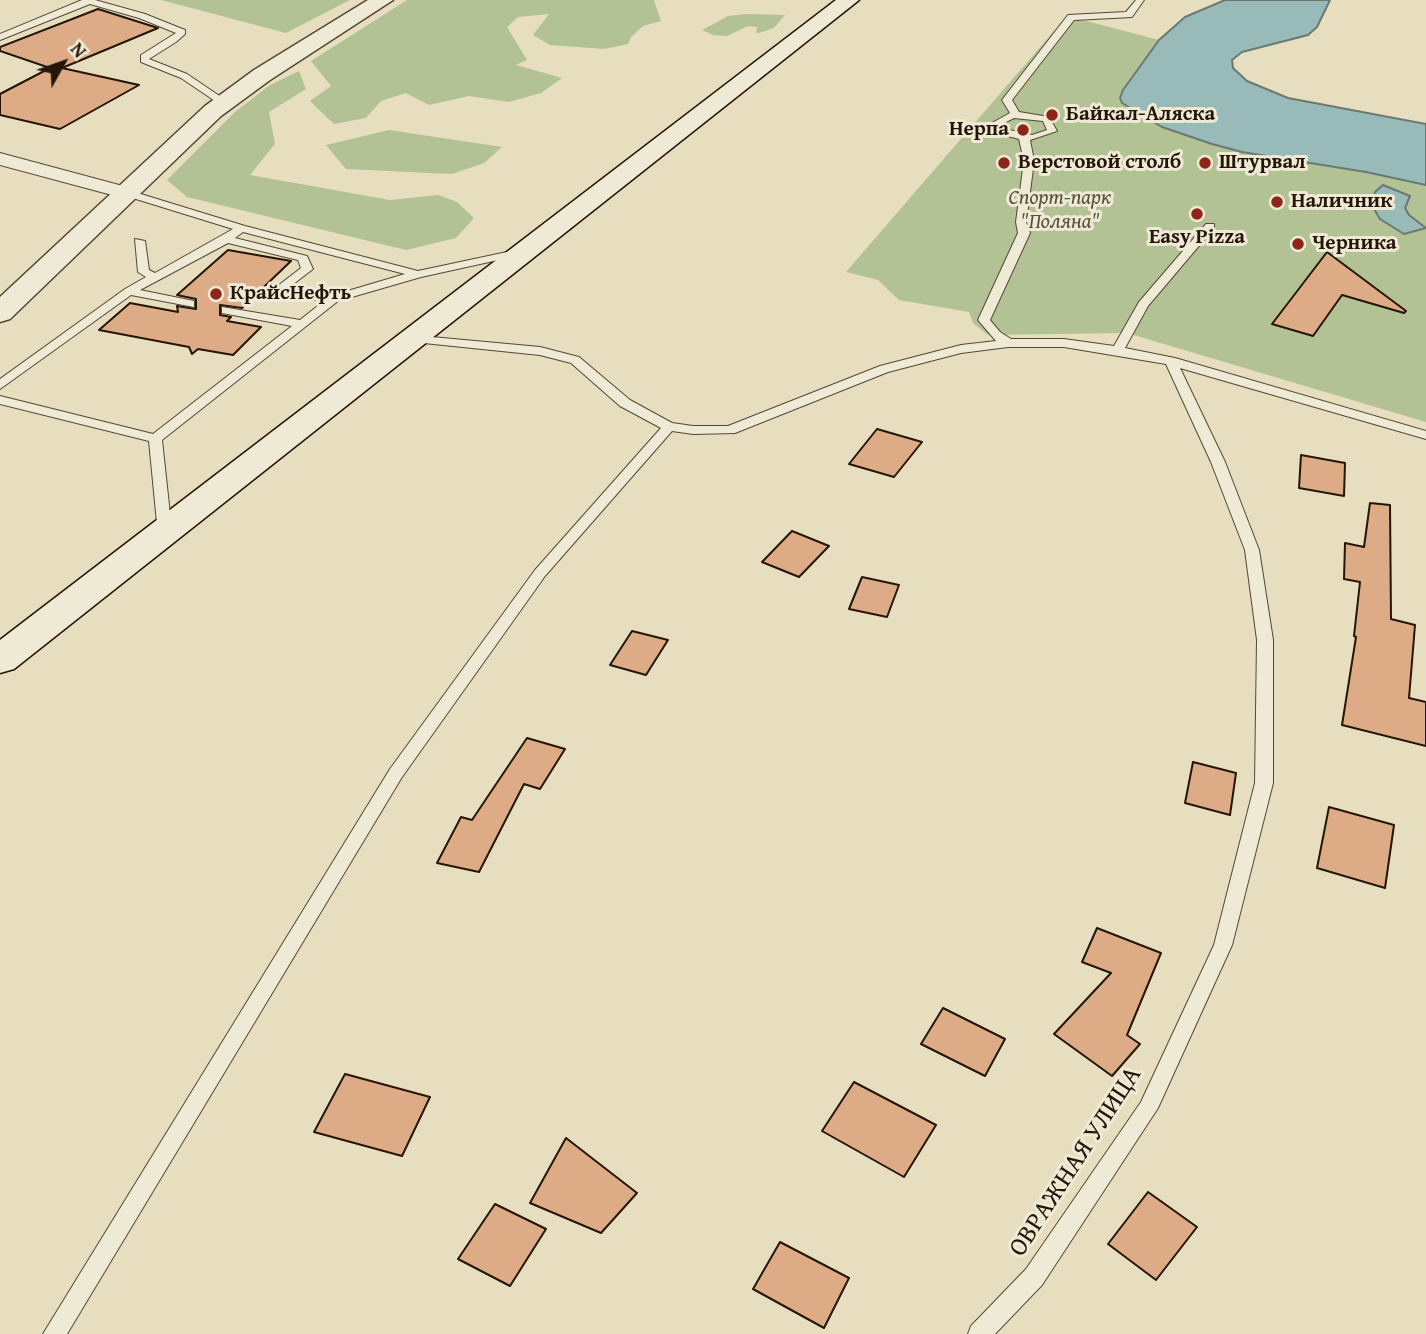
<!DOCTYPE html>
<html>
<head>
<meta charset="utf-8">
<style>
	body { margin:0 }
	#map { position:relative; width:1426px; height:1334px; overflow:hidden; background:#e6debe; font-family:"Gentium Book Plus",serif }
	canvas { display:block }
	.north { position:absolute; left:28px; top:28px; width:70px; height:70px; -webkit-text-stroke:5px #efead5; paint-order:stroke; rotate:50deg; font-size:19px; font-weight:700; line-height:28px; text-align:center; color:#241507 }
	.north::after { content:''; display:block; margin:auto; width:24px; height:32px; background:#241507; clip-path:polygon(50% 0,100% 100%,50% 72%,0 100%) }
</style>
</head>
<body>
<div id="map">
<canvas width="1426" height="1334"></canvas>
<div class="north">N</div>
</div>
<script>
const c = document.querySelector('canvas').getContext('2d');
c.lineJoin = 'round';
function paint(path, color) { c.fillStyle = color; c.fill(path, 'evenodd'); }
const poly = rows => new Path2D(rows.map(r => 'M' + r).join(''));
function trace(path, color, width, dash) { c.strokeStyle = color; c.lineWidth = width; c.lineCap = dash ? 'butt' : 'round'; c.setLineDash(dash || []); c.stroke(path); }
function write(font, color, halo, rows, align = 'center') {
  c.font = font + ' "Gentium Book Plus",serif'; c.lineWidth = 6; c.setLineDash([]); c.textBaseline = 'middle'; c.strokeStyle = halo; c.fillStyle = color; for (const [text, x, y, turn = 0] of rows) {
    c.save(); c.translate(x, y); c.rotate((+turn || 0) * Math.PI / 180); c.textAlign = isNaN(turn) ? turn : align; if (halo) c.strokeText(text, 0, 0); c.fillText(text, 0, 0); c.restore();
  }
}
const green = poly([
	[161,0,350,0,286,33],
	[407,0,654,0,661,21,643,26,631,37,628,44,604,49,550,45,533,35,549,14,518,17,507,27,527,60,516,65,562,78,541,93,509,102,469,96,429,105,406,93,381,101,366,118,334,124,310,101,331,86,311,61],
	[745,14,785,15,774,28,759,33,756,33,757,27,748,26,727,36,713,35,702,30,728,16],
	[1067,16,1159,40,1123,90,1122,103,1162,127,1242,152,1366,172,1426,185,1426,422,1127,333,988,335,973,323,969,312,899,300,878,280,846,272],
	[299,71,306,89,269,112,275,144,250,175,390,200,438,195,457,202,474,218,456,238,406,250,187,197,167,180,235,112,270,85],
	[389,130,502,147,484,163,452,174,346,169,326,145]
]);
const water = poly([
	[1225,0,1330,0,1317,27,1308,35,1242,52,1232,60,1233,68,1247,81,1288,98,1426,124,1426,185,1366,172,1242,152,1212,144,1162,127,1122,103,1120,98,1123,90,1159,40,1185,17,1225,0],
	[1383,185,1410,196,1405,208,1409,215,1426,228,1404,234,1380,219,1374,209,1373,199,1375,192,1383,185]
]);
const building = poly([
	[98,9,158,28,62,68,139,85,60,129,0,115,0,94,50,68,0,51,0,47,98,9],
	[228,250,291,261,242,308,220,305,220,315,231,317,227,321,261,327,233,355,198,349,192,354,189,347,99,330,130,303,178,312,177,306,196,309,196,299,177,295,228,250],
	[1327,252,1406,311,1404,313,1342,295,1313,336,1272,324,1327,252],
	[877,429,922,442,894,477,849,464,877,429],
	[1301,455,1345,463,1344,496,1299,488,1301,455],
	[1370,503,1390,505,1391,619,1415,625,1409,698,1426,702,1426,746,1342,725,1356,637,1354,636,1360,582,1344,579,1345,543,1364,547,1370,503],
	[792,531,829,546,799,577,762,562,792,531],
	[862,577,899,585,887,617,849,609,862,577],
	[632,631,668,640,646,675,610,665,632,631],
	[527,738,565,749,540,789,524,784,479,872,437,863,461,817,472,820,527,738],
	[1193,762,1236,773,1230,815,1185,803,1193,762],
	[1329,807,1394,825,1385,888,1317,868,1329,807],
	[1097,928,1161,953,1127,1035,1140,1044,1112,1076,1054,1034,1111,973,1082,962,1097,928],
	[943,1008,1005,1039,985,1076,921,1044,943,1008],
	[345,1074,430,1097,402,1156,314,1132,345,1074],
	[854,1082,936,1125,904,1177,822,1131,854,1082],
	[566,1138,637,1193,601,1233,530,1203,566,1138],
	[1148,1192,1197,1227,1156,1280,1108,1244,1148,1192],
	[495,1204,546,1229,510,1286,458,1259,495,1204],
	[780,1242,849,1278,824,1328,753,1289,780,1242]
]);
const service = poly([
	[82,0,95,0,145,14,185,30,185,34,176,42,149,59,187,74,227,101,227,105,221,105,181,78,141,62,141,55,176,33,139,18,90,4,0,40,0,34,82,0],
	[1136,0,1144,0,1132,17,1074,20,1012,100,1019,112,1049,117,1057,131,1030,140,1034,161,1026,222,1030,233,990,320,1000,332,1011,339,1064,339,1114,346,1139,302,1206,224,1214,224,1214,228,1148,306,1125,348,1175,358,1426,431,1426,439,1180,368,1225,462,1259,550,1273,640,1273,783,1232,945,1158,1108,1042,1285,995,1334,968,1334,971,1326,1026,1269,1141,1102,1214,945,1255,783,1257,640,1245,550,1211,462,1166,364,1064,347,1008,347,961,353,888,372,735,433,693,434,672,431,545,576,402,777,67,1334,43,1334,390,769,535,570,661,428,620,406,571,363,540,355,414,342,410,341,410,335,540,347,579,357,630,400,672,423,693,426,728,426,880,366,961,345,996,341,978,320,1018,233,1016,222,1024,161,1019,139,997,133,992,123,1010,113,1002,100,1068,15,1126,12,1136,0],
	[1014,118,1043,121,1047,130,1032,135,1005,129,1002,124,1014,118],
	[123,191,131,191,245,226,418,271,521,249,527,252,521,255,421,277,338,301,162,440,172,533,165,537,158,533,149,441,0,404,0,396,153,434,292,326,222,313,222,307,300,320,324,301,291,296,279,285,301,268,298,260,228,243,140,290,194,301,194,307,131,295,0,389,0,379,125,289,146,277,138,272,135,239,145,241,149,270,155,273,233,229,123,195,123,191],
	[243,232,405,274,334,295,298,291,292,285,313,269,307,256,235,238,243,232]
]);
const minor = poly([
	[0,153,134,189,137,193,134,197,127,199,0,165,0,153]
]);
const tertiary = poly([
	[368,0,393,0,270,80,221,116,10,319,0,322,0,297,205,106,254,70,368,0]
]);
const secondary = poly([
	[836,0,859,0,14,669,0,673,0,640,836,0]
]);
const markers = [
	[1052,115,7,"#8f2418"],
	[1023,130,7,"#8f2418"],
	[1004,163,7,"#8f2418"],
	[1205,163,7,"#8f2418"],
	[1277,202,7,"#8f2418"],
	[1197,214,7,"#8f2418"],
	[1298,244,7,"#8f2418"],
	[216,294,7,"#8f2418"]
];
const farPoinames = [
	["Байкал-Аляска",1066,115],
	["Нерпа",1009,130,"right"],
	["Верстовой столб",1018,163],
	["Штурвал",1219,163],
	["Наличник",1291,202],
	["Easy Pizza",1197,238,"center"],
	["Черника",1312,244],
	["КрайсНефть",230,294]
];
const farParknames = [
	["Спорт-парк",1060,199],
	["\"Поляна\"",1060,223]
];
const streetNames = [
	["ОВРАЖНАЯ УЛИЦА",1076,1162,-57]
];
paint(green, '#b2c294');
paint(water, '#98bbb9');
trace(water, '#6a7972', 2);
paint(building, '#ddac87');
trace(building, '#241507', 2);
trace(service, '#544735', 2);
trace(minor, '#544735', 2);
trace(tertiary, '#544735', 3);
trace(secondary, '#241507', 3);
paint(service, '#efead5');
paint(minor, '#efead5');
paint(tertiary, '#efead5');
paint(secondary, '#efead5');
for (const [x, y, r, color] of markers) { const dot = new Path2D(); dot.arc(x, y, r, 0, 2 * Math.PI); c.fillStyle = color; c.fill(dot); trace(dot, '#efead5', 2.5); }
write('bold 21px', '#241507', '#efead5', farPoinames, 'left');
write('italic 21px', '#565238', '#efead5', farParknames);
write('26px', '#241507', '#efead5', streetNames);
</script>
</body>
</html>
